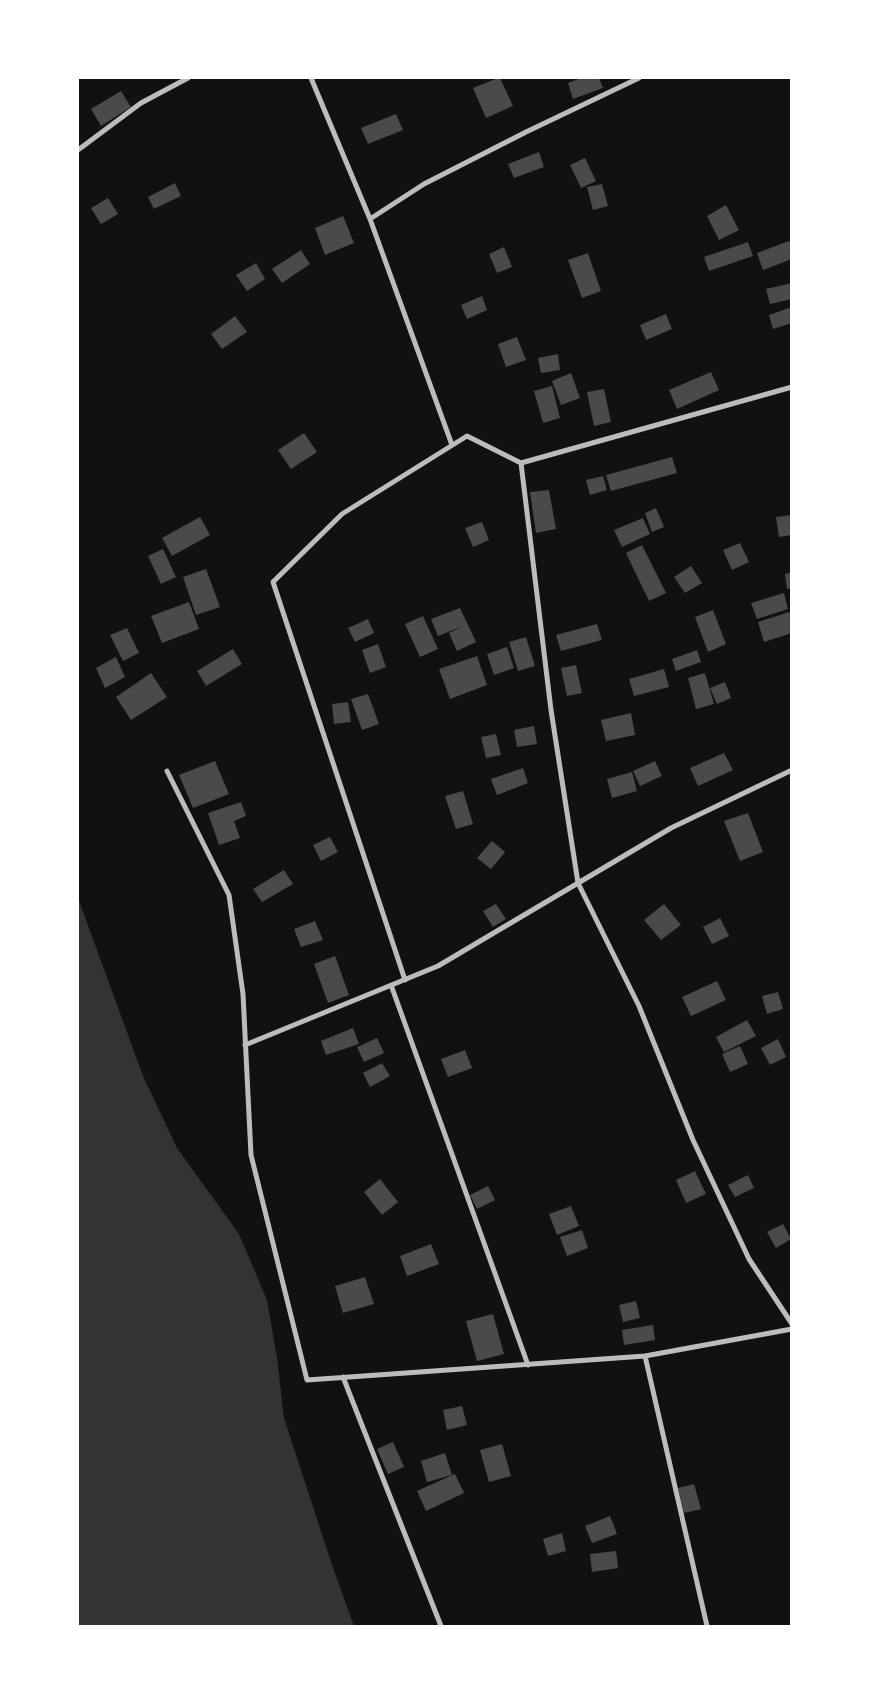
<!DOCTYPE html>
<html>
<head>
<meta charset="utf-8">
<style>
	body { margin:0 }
	#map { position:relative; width:869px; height:1704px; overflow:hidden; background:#111; font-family:"Space Grotesk",sans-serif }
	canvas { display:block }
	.frame { position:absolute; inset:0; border:79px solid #fff; pointer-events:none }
</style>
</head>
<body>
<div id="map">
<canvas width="869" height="1704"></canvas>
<div class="frame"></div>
</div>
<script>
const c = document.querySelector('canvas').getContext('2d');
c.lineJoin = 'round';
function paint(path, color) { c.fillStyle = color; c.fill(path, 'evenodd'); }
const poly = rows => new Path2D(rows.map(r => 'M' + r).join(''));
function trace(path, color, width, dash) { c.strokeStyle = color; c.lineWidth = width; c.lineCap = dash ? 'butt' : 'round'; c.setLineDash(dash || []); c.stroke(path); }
const water = poly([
	[78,898,143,1076,177,1148,239,1234,267,1300,277,1358,284,1418,332,1565,354,1626,78,1626]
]);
const building = poly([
	[498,78,500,78,513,106,486,118,473,88],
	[581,78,599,78,603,88,573,99,568,83],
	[121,91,131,107,101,126,91,109],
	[396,114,403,130,368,144,361,128],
	[539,152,544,167,514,178,508,164],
	[585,158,596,181,581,188,570,165],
	[175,183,181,196,154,209,148,197],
	[602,184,608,206,593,210,587,187],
	[108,198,118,214,101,224,91,208],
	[726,205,739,230,719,240,707,216],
	[343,216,354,243,325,255,315,228],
	[789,241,792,248,792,259,763,270,757,253],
	[748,242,753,256,709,271,704,257],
	[504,247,512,267,497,273,489,254],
	[301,250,310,264,282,283,272,269],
	[588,253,601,291,582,298,568,260],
	[256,263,265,279,247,291,236,275],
	[792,283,792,299,770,304,766,289],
	[482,296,487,310,467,319,461,305],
	[792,307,792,323,773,329,769,315],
	[666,314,672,329,646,340,640,325],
	[235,316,247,332,222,349,211,334],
	[517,337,526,360,506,367,498,344],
	[558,354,560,370,541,373,538,358],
	[711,372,719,390,677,409,669,390],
	[571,373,580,398,561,405,552,381],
	[552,386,560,418,543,423,534,391],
	[604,389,611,422,594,426,587,392],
	[304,433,317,452,291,469,278,450],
	[672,457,677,473,611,491,606,475],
	[603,476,607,490,590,495,586,480],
	[549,490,556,529,536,533,530,492],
	[656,508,664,527,652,532,645,513],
	[792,515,792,535,779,537,776,517],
	[200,517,210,535,172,556,162,538],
	[643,518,650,534,622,547,614,530],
	[482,522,489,540,473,547,465,528],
	[740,543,749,562,732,570,723,550],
	[642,545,666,593,649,601,626,553],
	[163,549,176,577,161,584,148,556],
	[691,566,702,583,685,593,674,577],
	[206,569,220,607,196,615,183,577],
	[792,572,792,588,787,589,785,574],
	[784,593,788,609,757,619,751,603],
	[189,602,199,629,162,643,151,616],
	[460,608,476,642,457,651,449,633,463,626,438,636,431,619],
	[713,610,726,644,708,652,695,617],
	[789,612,792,618,792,633,764,642,758,622],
	[423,616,438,649,420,657,405,624],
	[368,619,374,633,355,642,348,628],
	[597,624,602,640,561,651,556,635],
	[127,628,139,653,123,661,110,635],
	[526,637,535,666,518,671,509,642],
	[378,644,386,667,370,673,362,650],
	[507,647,514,668,494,675,487,654],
	[233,649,242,664,206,686,197,671],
	[697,650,701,662,676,671,672,659],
	[477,656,487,685,450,699,439,669],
	[116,657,125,677,105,688,96,668],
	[576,665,582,693,567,696,561,668],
	[664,669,669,687,634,696,629,679],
	[151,673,167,697,131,720,116,697],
	[705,673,714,704,696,709,688,678],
	[725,682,731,698,717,704,710,688],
	[368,694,379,724,362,730,351,699],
	[348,702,351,722,334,724,332,704],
	[631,713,635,735,606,741,601,720],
	[534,726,537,744,517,747,514,730],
	[496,734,501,755,486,758,481,737],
	[724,753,733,770,698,786,690,768],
	[215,761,229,794,193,808,179,775],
	[655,761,662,776,640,786,633,771],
	[523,768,528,783,497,795,491,779],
	[632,772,637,791,612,798,607,779],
	[463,791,473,824,456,829,445,796],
	[241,802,246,816,234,821,240,838,219,845,208,813],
	[748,813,763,852,740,861,724,821],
	[330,837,338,852,321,861,313,845],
	[492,841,505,852,491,869,477,858],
	[284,870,293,884,262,902,253,889],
	[496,904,506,919,493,927,483,911],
	[664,904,681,925,661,940,644,920],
	[720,918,729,936,712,944,703,927],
	[315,921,323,940,301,947,294,929],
	[335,956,349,995,328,1003,314,964],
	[717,981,726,1000,691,1016,682,997],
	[778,992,783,1009,767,1014,762,996],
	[747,1020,756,1036,724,1052,716,1037],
	[353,1028,359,1044,326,1055,321,1041],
	[377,1038,384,1053,364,1062,357,1047],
	[778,1039,786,1057,770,1065,761,1048],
	[740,1046,748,1064,730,1072,722,1054],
	[465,1050,472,1068,448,1077,441,1059],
	[382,1063,390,1076,370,1087,363,1073],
	[695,1171,706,1194,686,1203,676,1180],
	[748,1175,754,1188,735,1197,728,1185],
	[380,1179,398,1202,382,1215,364,1192],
	[488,1186,495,1200,477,1209,470,1195],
	[571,1206,579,1226,557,1235,549,1214],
	[783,1224,791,1239,776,1248,767,1232],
	[582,1230,588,1248,567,1256,560,1237],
	[431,1244,439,1264,407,1276,400,1256],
	[365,1277,374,1304,343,1313,335,1286],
	[636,1301,640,1318,623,1322,619,1305],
	[493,1314,504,1354,477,1361,466,1321],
	[653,1325,655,1340,624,1345,622,1330],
	[462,1406,467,1425,447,1430,443,1410],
	[393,1442,404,1467,388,1474,377,1449],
	[502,1444,511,1476,489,1482,480,1450],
	[445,1453,452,1475,427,1482,421,1461],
	[455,1474,464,1493,426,1511,417,1491],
	[694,1484,701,1509,684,1513,678,1488],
	[610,1516,617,1534,592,1543,585,1526],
	[562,1533,566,1551,548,1556,543,1539],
	[616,1551,618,1568,592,1572,590,1554]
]);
const minor = poly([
	[311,78,370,219,452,445],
	[78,150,141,103,188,78],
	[370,219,424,184,526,132,639,78],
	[521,463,551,710,578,883,639,1006,693,1140,749,1259,792,1324],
	[167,771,229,895,243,994,251,1155,307,1380,645,1356,792,1329],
	[405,980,273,582,342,514,467,436,521,463,792,387],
	[391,985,528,1365],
	[245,1045,438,966,671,828,792,770],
	[645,1356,707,1626],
	[343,1377,441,1626]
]);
paint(water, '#333');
paint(building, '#4a4a4a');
trace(minor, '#bcbcbc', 5);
</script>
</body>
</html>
